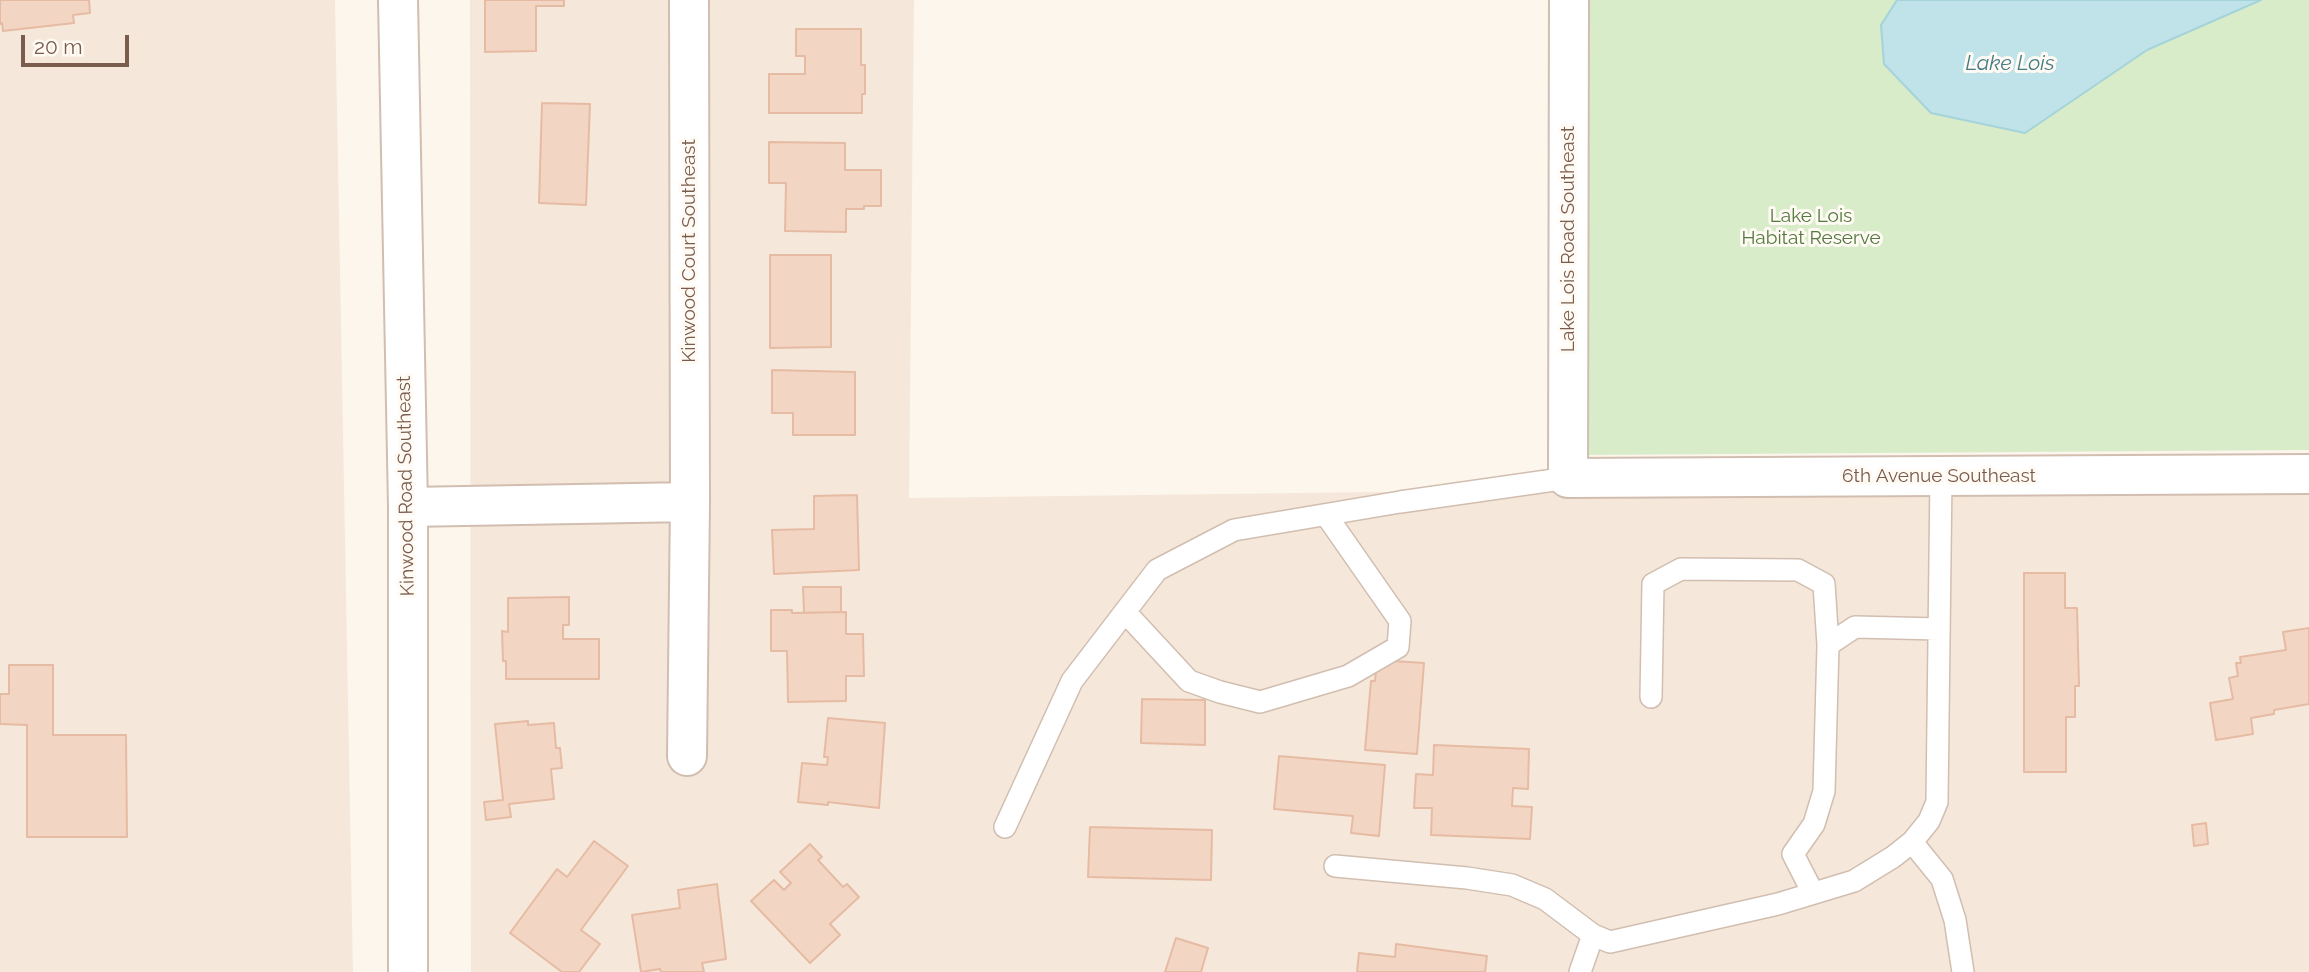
<!DOCTYPE html>
<html>
<head>
<meta charset="utf-8">
<style>
	body { margin:0 }
	#map { position:relative; width:2309px; height:972px; overflow:hidden; background:#fdf6ec; font-family:Raleway,sans-serif }
	canvas { display:block }
	.scale { position:absolute; left:21px; top:35px; width:108px; height:32px; box-sizing:border-box; border:4px solid #7a5c4d; border-top:0; padding-left:9px; font-size:21px; line-height:24px; white-space:nowrap; color:#7a5c4d; -webkit-text-stroke:5px #fffaf3; paint-order:stroke }
</style>
</head>
<body>
<div id="map">
<canvas width="2309" height="972"></canvas>
<div class="scale">20 m</div>
</div>
<script>
const c = document.querySelector('canvas').getContext('2d');
c.lineJoin = 'round';
function paint(path, color) { c.fillStyle = color; c.fill(path, 'evenodd'); }
const poly = rows => new Path2D(rows.map(r => 'M' + r).join(''));
function trace(path, color, width, dash) { c.strokeStyle = color; c.lineWidth = width; c.lineCap = dash ? 'butt' : 'round'; c.setLineDash(dash || []); c.stroke(path); }
function write(font, color, halo, rows, align = 'center') {
  c.font = font + ' Raleway,sans-serif'; c.lineWidth = 6; c.setLineDash([]); c.textBaseline = 'middle'; c.strokeStyle = halo; c.fillStyle = color; for (const [text, x, y, turn = 0] of rows) {
    c.save(); c.translate(x, y); c.rotate((+turn || 0) * Math.PI / 180); c.textAlign = isNaN(turn) ? turn : align; if (halo) c.strokeText(text, 0, 0); c.fillText(text, 0, 0); c.restore();
  }
}
const residential = poly([
	[0,0,335,0,353,972,0,972],
	[470,0,914,0,909,498,2309,480,2309,972,471,972]
]);
const green = poly([
	[1581,0,2309,0,2309,450,1585,455]
]);
const water = poly([
	[1897,0,2261,0,2147,50,2025,133,1931,113,1884,64,1881,25,1897,0]
]);
const building = poly([
	[0,0,89,0,90,13,73,15,74,23,3,31,2,23,0,24,0,0],
	[485,0,564,0,564,6,536,6,536,51,485,52,485,0],
	[796,29,861,29,861,65,865,65,865,94,862,94,862,113,769,113,769,74,805,74,805,56,796,56,796,29],
	[542,103,590,104,586,205,539,203,542,103],
	[769,142,845,143,845,170,881,170,881,206,864,206,864,209,846,209,846,232,785,231,786,183,769,183,769,142],
	[770,255,831,255,831,347,770,348,770,255],
	[772,370,855,372,855,435,793,435,793,413,772,413,772,370],
	[857,495,859,570,774,574,772,530,814,529,814,496,857,495],
	[2024,573,2065,573,2065,608,2077,608,2079,686,2075,686,2075,717,2066,717,2066,772,2024,772,2024,573],
	[803,587,841,587,841,612,804,613,803,587],
	[569,597,569,625,563,625,563,639,599,639,599,679,506,679,506,661,503,661,502,631,508,632,508,598,569,597],
	[771,610,792,610,792,613,846,612,846,634,863,634,864,676,846,676,846,701,788,702,787,651,771,651,771,610],
	[2309,628,2309,704,2274,710,2274,714,2251,718,2253,734,2216,740,2210,703,2233,699,2229,678,2238,676,2236,663,2241,663,2240,657,2286,650,2283,632,2309,628],
	[1377,660,1424,663,1417,754,1365,750,1371,681,1375,681,1377,660],
	[9,665,53,665,53,735,126,735,127,837,27,837,27,725,0,724,0,694,9,694,9,665],
	[1142,699,1205,700,1205,745,1141,743,1142,699],
	[828,718,885,723,879,808,828,802,828,805,798,802,802,763,827,765,828,757,824,757,828,718],
	[528,721,528,725,554,723,556,748,560,748,562,768,551,769,554,799,509,804,511,817,486,820,484,802,503,800,495,724,528,721],
	[1434,745,1529,749,1528,789,1513,788,1512,806,1532,807,1530,839,1431,835,1432,808,1414,808,1416,774,1433,775,1434,745],
	[1279,756,1385,765,1379,836,1351,833,1353,816,1274,809,1279,756],
	[2206,823,2208,844,2194,846,2192,825,2206,823],
	[1090,827,1212,830,1211,880,1088,877,1090,827],
	[594,841,628,866,581,930,600,944,579,972,562,972,510,933,557,869,567,877,594,841],
	[810,844,822,857,818,860,843,887,847,884,859,897,830,924,840,935,810,963,751,901,774,880,784,890,791,883,780,872,810,844],
	[717,884,726,959,702,963,704,972,661,972,660,969,641,972,632,915,680,908,678,890,717,884],
	[1176,938,1208,948,1201,972,1165,972,1176,938],
	[1396,944,1487,956,1485,972,1357,972,1359,953,1395,957,1396,944]
]);
const service = poly([
	[1125,612,1189,681,1220,692,1260,702,1348,676,1398,647,1400,621,1326,515],
	[1651,697,1653,584,1681,569,1798,570,1824,584,1828,645],
	[1005,827,1072,681,1157,570,1234,530,1400,502,1568,478],
	[1912,842,1942,879,1955,920,1963,972],
	[1335,866,1467,878,1512,885,1545,899,1593,935,1610,942,1778,904,1854,881,1893,857,1912,842,1929,821,1937,802,1941,476],
	[1813,893,1793,854,1814,824,1824,791,1828,645,1855,627,1939,629],
	[1580,972,1593,935]
]);
const minor = poly([
	[1569,0,1568,478,2309,474],
	[408,507,690,502],
	[687,756,690,502,689,0]
]);
const tertiary = poly([
	[398,0,408,507,408,972]
]);
const parkNames = [
	["Lake Lois",1811,216],
	["Habitat Reserve",1811,238]
];
const streetNames = [
	["Lake Lois Road Southeast",1568,239,-90],
	["Kinwood Court Southeast",689,251,-90],
	["6th Avenue Southeast",1939,476],
	["Kinwood Road Southeast",406,486,-91]
];
const waterNames = [
	["Lake Lois",2010,64]
];
paint(residential, '#f5e8da');
paint(green, '#d8ecc9');
paint(water, '#bfe3e8');
trace(water, '#a5d3da', 2);
paint(building, '#f3d5c3');
trace(building, '#e6bba3', 2);
trace(service, '#d1beb0', 24);
trace(minor, '#d1beb0', 42);
trace(tertiary, '#d1beb0', 42);
trace(service, '#fff', 21);
trace(minor, '#fff', 38);
trace(tertiary, '#fff', 38);
write('19px', '#537a41', '#fffaf3', parkNames);
write('19px', '#7a5c4d', '#fffaf3', streetNames);
write('italic 21px', '#437c86', '#fffaf3', waterNames);
</script>
</body>
</html>
